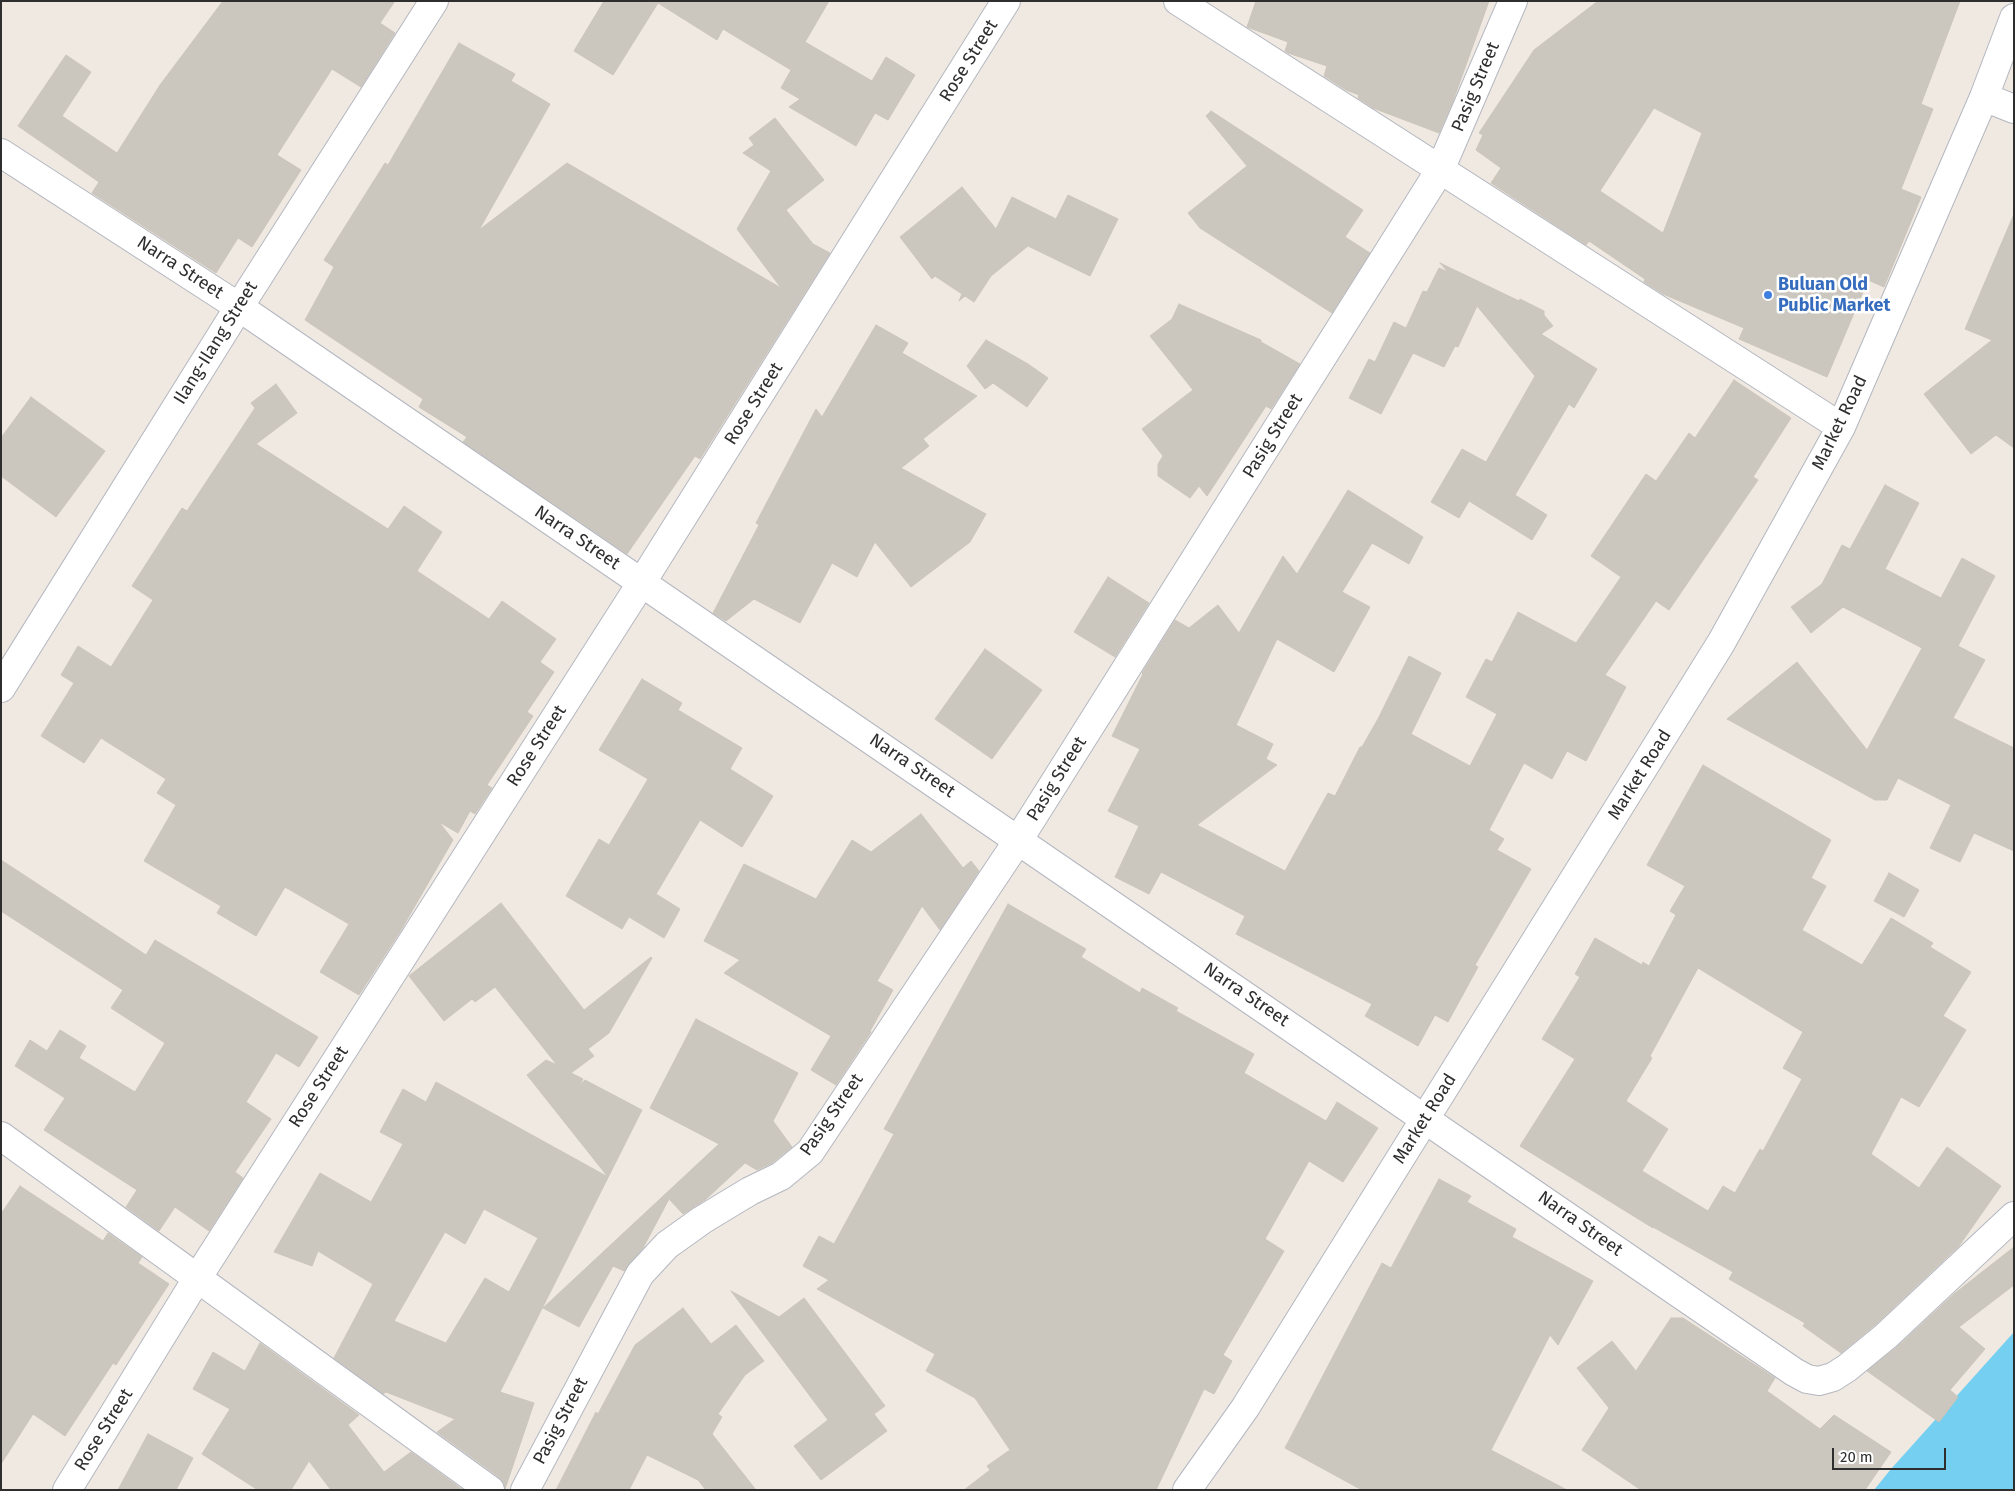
<!DOCTYPE html>
<html>
<head>
<meta charset="utf-8">
<style>
	body { margin:0 }
	#map { position:relative; width:2015px; height:1491px; overflow:hidden; background:#efe9e1; font-family:"Fira Sans",sans-serif }
	canvas { display:block }
	.frame { position:absolute; inset:0; border:2px solid #2e2e2e; pointer-events:none }
	.scale { position:absolute; left:1832px; top:1448px; width:114px; height:22px; box-sizing:border-box; border:2px solid #2e2e2e; border-top:0; padding-left:6px; font-size:15px; line-height:18px; white-space:nowrap; color:#2e2e2e; -webkit-text-stroke:4px #fff; paint-order:stroke }
</style>
</head>
<body>
<div id="map">
<canvas width="2015" height="1491"></canvas>
<div class="frame"></div>
<div class="scale">20 m</div>
</div>
<script>
const c = document.querySelector('canvas').getContext('2d');
c.lineJoin = 'round';
function paint(path, color) { c.fillStyle = color; c.fill(path, 'evenodd'); }
const poly = rows => new Path2D(rows.map(r => 'M' + r).join(''));
function trace(path, color, width, dash) { c.strokeStyle = color; c.lineWidth = width; c.lineCap = dash ? 'butt' : 'round'; c.setLineDash(dash || []); c.stroke(path); }
function write(font, color, halo, rows, align = 'center') {
  c.font = font + ' "Fira Sans",sans-serif'; c.lineWidth = 5; c.setLineDash([]); c.textBaseline = 'middle'; c.strokeStyle = halo; c.fillStyle = color; for (const [text, x, y, turn = 0] of rows) {
    c.save(); c.translate(x, y); c.rotate((+turn || 0) * Math.PI / 180); c.textAlign = isNaN(turn) ? turn : align; if (halo) c.strokeText(text, 0, 0); c.fillText(text, 0, 0); c.restore();
  }
}
const water = poly([
	[2014,1332,2014,1490,1874,1490,1891,1469]
]);
const building = poly([
	[223,1,395,1,380,23,395,33,361,87,332,69,277,155,301,170,252,247,238,238,216,273,92,193,99,182,18,126,66,55,91,72,62,116,117,153,160,85,223,1],
	[604,1,829,1,805,42,872,81,886,57,915,75,888,120,875,113,856,146,789,107,800,99,781,88,791,70,723,29,717,40,658,3,613,75,574,51,604,1],
	[1256,1,1489,1,1453,101,1439,133,1373,108,1358,98,1359,95,1346,90,1324,76,1327,66,1288,53,1285,51,1288,42,1247,27,1256,1],
	[1598,1,1960,1,1921,104,1933,109,1901,189,1921,197,1884,287,1868,280,1827,377,1739,339,1744,328,1663,294,1644,282,1645,279,1589,241,1586,245,1491,183,1501,168,1476,150,1483,135,1479,133,1534,50,1598,1],
	[1654,108,1702,133,1663,233,1600,191,1654,108],
	[459,43,515,74,511,81,550,104,479,230,567,163,781,288,737,229,771,171,743,153,754,145,749,138,775,118,824,180,786,210,813,244,830,253,700,459,695,456,627,554,463,442,467,437,419,407,423,399,305,320,334,267,324,260,385,163,388,165,459,43],
	[1211,111,1363,210,1345,237,1370,253,1332,313,1200,228,1188,213,1247,166,1206,116,1211,111],
	[962,187,996,229,1012,197,1056,219,1068,195,1118,219,1090,276,1028,246,991,276,974,302,965,296,959,301,962,294,935,276,932,279,900,237,962,187],
	[2014,214,2014,448,1996,435,1971,454,1924,394,1992,340,1965,329,2014,214],
	[1440,263,1519,301,1520,299,1544,311,1544,315,1553,326,1541,334,1597,369,1574,408,1569,404,1515,495,1547,515,1532,540,1469,501,1459,518,1431,502,1462,449,1486,462,1535,376,1477,306,1458,347,1455,346,1444,367,1413,353,1381,414,1349,398,1369,359,1375,362,1394,322,1406,328,1423,291,1427,292,1439,268,1448,272,1440,263],
	[1179,304,1261,340,1261,342,1300,364,1271,409,1266,406,1207,496,1199,486,1190,498,1158,476,1158,464,1163,456,1142,429,1193,390,1150,336,1172,319,1179,304],
	[876,325,908,343,902,353,977,396,923,439,929,446,901,468,986,514,970,542,911,587,875,542,857,577,832,563,800,623,754,599,726,621,713,613,759,525,756,523,816,409,822,417,876,325],
	[986,340,1028,364,1048,378,1027,407,993,383,985,389,967,366,986,340],
	[1734,380,1791,418,1753,477,1758,480,1669,610,1656,601,1605,675,1626,687,1586,761,1567,751,1552,779,1524,763,1489,830,1504,839,1497,850,1531,869,1475,965,1478,967,1448,1022,1435,1015,1418,1046,1365,1016,1372,1004,1236,934,1245,916,1161,872,1149,894,1115,877,1139,826,1108,811,1140,749,1112,736,1143,674,1142,673,1175,620,1189,628,1218,605,1239,633,1283,556,1297,574,1348,490,1423,537,1409,564,1372,543,1342,592,1370,607,1334,672,1277,639,1236,725,1273,744,1266,759,1277,765,1197,825,1285,871,1328,793,1335,796,1360,747,1362,747,1379,717,1409,656,1441,673,1411,734,1470,766,1497,714,1466,697,1486,659,1492,662,1518,612,1576,643,1621,577,1591,556,1646,474,1656,481,1689,433,1695,438,1734,380],
	[276,384,297,413,256,444,388,529,404,506,442,532,417,571,489,619,502,601,556,639,540,662,554,672,527,712,533,716,487,785,492,788,475,814,470,811,458,833,439,822,453,840,401,930,359,995,320,972,349,924,285,887,256,936,217,913,221,906,144,861,176,805,157,793,166,779,101,738,84,763,41,736,74,683,61,675,78,646,111,667,153,600,132,586,182,508,187,511,255,408,251,403,276,384],
	[31,397,105,451,56,517,1,476,1,438,31,397],
	[1885,485,1919,503,1885,569,1941,598,1962,558,1995,576,1958,646,1985,660,1953,718,2014,748,2014,851,1974,833,1960,862,1930,848,1951,805,1898,778,1887,800,1875,800,1727,719,1797,662,1867,750,1922,648,1843,607,1811,633,1791,607,1822,584,1842,545,1850,549,1885,485],
	[1108,577,1149,603,1115,657,1074,632,1108,577],
	[985,649,1042,690,992,759,935,719,985,649],
	[642,679,682,703,678,710,742,748,730,769,773,796,742,847,700,820,656,894,680,909,664,938,629,917,622,929,566,896,599,839,609,845,648,779,599,750,642,679],
	[1703,765,1831,840,1811,878,1826,886,1802,930,1862,965,1891,918,1933,943,1930,947,1971,972,1943,1016,1966,1030,1919,1107,1901,1097,1871,1154,1919,1188,1947,1147,2001,1186,1959,1246,1876,1324,1841,1353,1803,1326,1805,1323,1729,1279,1733,1272,1653,1227,1653,1228,1520,1146,1575,1059,1542,1039,1580,977,1575,974,1595,938,1642,965,1643,962,1649,966,1676,915,1670,911,1685,886,1647,865,1703,765],
	[1698,968,1803,1032,1783,1068,1802,1079,1763,1151,1760,1149,1735,1193,1723,1186,1708,1211,1642,1171,1668,1129,1626,1101,1652,1058,1650,1056,1698,968],
	[921,814,963,868,971,861,979,871,940,930,922,906,877,981,893,990,870,1031,871,1032,836,1085,811,1070,831,1036,724,973,740,960,704,941,744,864,816,899,852,840,871,852,921,814],
	[1,860,146,955,155,940,318,1037,299,1067,276,1053,246,1102,271,1119,235,1172,243,1178,209,1231,175,1207,159,1231,126,1207,137,1190,44,1130,65,1098,15,1066,30,1040,47,1051,60,1030,86,1046,79,1058,135,1092,165,1043,111,1008,123,990,1,911,1,860],
	[1889,873,1919,890,1904,917,1874,901,1889,873],
	[501,903,584,1010,651,957,652,958,609,1033,588,1049,594,1056,571,1073,583,1079,579,1085,585,1080,642,1110,500,1392,534,1403,505,1489,504,1483,499,1477,437,1432,455,1419,386,1392,383,1394,334,1358,373,1284,318,1251,312,1266,274,1252,320,1173,371,1202,403,1144,380,1132,403,1089,426,1102,436,1082,608,1177,527,1075,546,1060,557,1065,495,987,475,1002,472,999,444,1021,409,976,501,903],
	[484,1209,538,1238,509,1292,485,1278,446,1343,394,1321,445,1232,465,1244,484,1209],
	[1008,904,1086,949,1081,957,1140,993,1142,988,1178,1008,1176,1011,1254,1054,1244,1073,1326,1121,1337,1102,1378,1128,1343,1182,1309,1161,1265,1239,1284,1251,1223,1355,1232,1361,1214,1394,1204,1389,1156,1490,964,1490,990,1470,987,1466,1010,1450,975,1398,926,1371,935,1354,817,1289,829,1280,803,1266,819,1236,834,1244,894,1134,884,1129,1008,904],
	[696,1019,798,1073,773,1121,792,1147,772,1163,757,1170,745,1163,705,1200,683,1214,669,1199,643,1248,624,1271,613,1266,579,1327,543,1308,719,1144,650,1108,696,1019],
	[1439,1179,1471,1196,1467,1202,1516,1229,1512,1237,1593,1281,1558,1345,1550,1335,1491,1450,1567,1490,1362,1490,1285,1448,1382,1263,1391,1268,1439,1179],
	[20,1186,103,1241,108,1233,142,1257,138,1263,169,1284,116,1365,113,1363,65,1436,33,1414,1,1464,1,1214,20,1186],
	[2014,1247,2014,1285,1959,1327,1985,1349,1950,1390,1958,1397,1939,1422,1867,1371,1897,1347,1954,1294,2014,1247],
	[731,1291,779,1317,804,1298,885,1406,874,1414,887,1431,821,1480,794,1446,828,1420,731,1291],
	[683,1308,711,1344,736,1325,764,1361,745,1375,718,1414,722,1417,712,1434,756,1490,706,1490,698,1480,647,1455,629,1490,556,1490,596,1412,598,1414,635,1345,683,1308],
	[1671,1318,1683,1318,1775,1378,1767,1391,1820,1429,1834,1415,1891,1452,1865,1490,1641,1490,1582,1450,1609,1408,1577,1368,1612,1341,1636,1371,1671,1318],
	[260,1343,359,1415,348,1425,384,1472,411,1452,463,1490,331,1490,309,1461,291,1490,258,1490,202,1454,230,1409,193,1389,213,1352,245,1371,260,1343],
	[148,1434,193,1458,176,1490,118,1490,148,1434]
]);
const minor = poly([
	[1178,1,1841,427],
	[1984,97,2014,109],
	[239,307,1794,1372,1807,1379,1819,1381,1833,1377,1847,1368,1886,1336,2014,1216],
	[1,1136,490,1490],
	[67,1490,198,1277,642,582,1006,1],
	[525,1490,640,1274,667,1245,702,1220,750,1191,781,1176,810,1152,1019,839,1440,170,1513,1],
	[1187,1490,1245,1408,1721,643,1841,427,1984,97,2014,18]
]);
const tertiary = poly([
	[1,153,239,307]
]);
const secondary = poly([
	[1,688,239,307,434,1]
]);
const markers = [
	[1768,295,5,"#3f7fe0"]
];
const streetNames = [
	["Rose Street",969,61,-58],
	["Pasig Street",1476,87,-67],
	["Narra Street",180,268,33],
	["Ilang-Ilang Street",216,343,-58],
	["Rose Street",754,404,-58],
	["Market Road",1840,423,-64],
	["Pasig Street",1273,436,-58],
	["Narra Street",577,538,34],
	["Rose Street",537,746,-57],
	["Narra Street",912,766,34],
	["Market Road",1640,775,-58],
	["Pasig Street",1057,779,-58],
	["Narra Street",1246,995,34],
	["Rose Street",319,1087,-57],
	["Pasig Street",832,1115,-55],
	["Market Road",1425,1119,-58],
	["Narra Street",1580,1224,35],
	["Pasig Street",561,1421,-62],
	["Rose Street",104,1430,-58]
];
const shopNames = [
	["Buluan Old",1778,285],
	["Public Market",1778,306]
];
paint(water, '#75cff0');
paint(building, '#cbc7bf');
trace(building, '#cbc5ba', 1);
trace(minor, '#b4b7c1', 30);
trace(tertiary, '#b4b7c1', 30);
trace(secondary, '#b4b7c1', 30);
trace(minor, '#fff', 28);
trace(tertiary, '#fff', 28);
trace(secondary, '#fff', 28);
for (const [x, y, r, color] of markers) { const dot = new Path2D(); dot.arc(x, y, r, 0, 2 * Math.PI); c.fillStyle = color; c.fill(dot); trace(dot, '#fff', 2); }
write('18px', '#2e2e2e', '#fff', streetNames);
write('bold 18px', '#366cbe', '#fff', shopNames, 'left');
</script>
</body>
</html>
